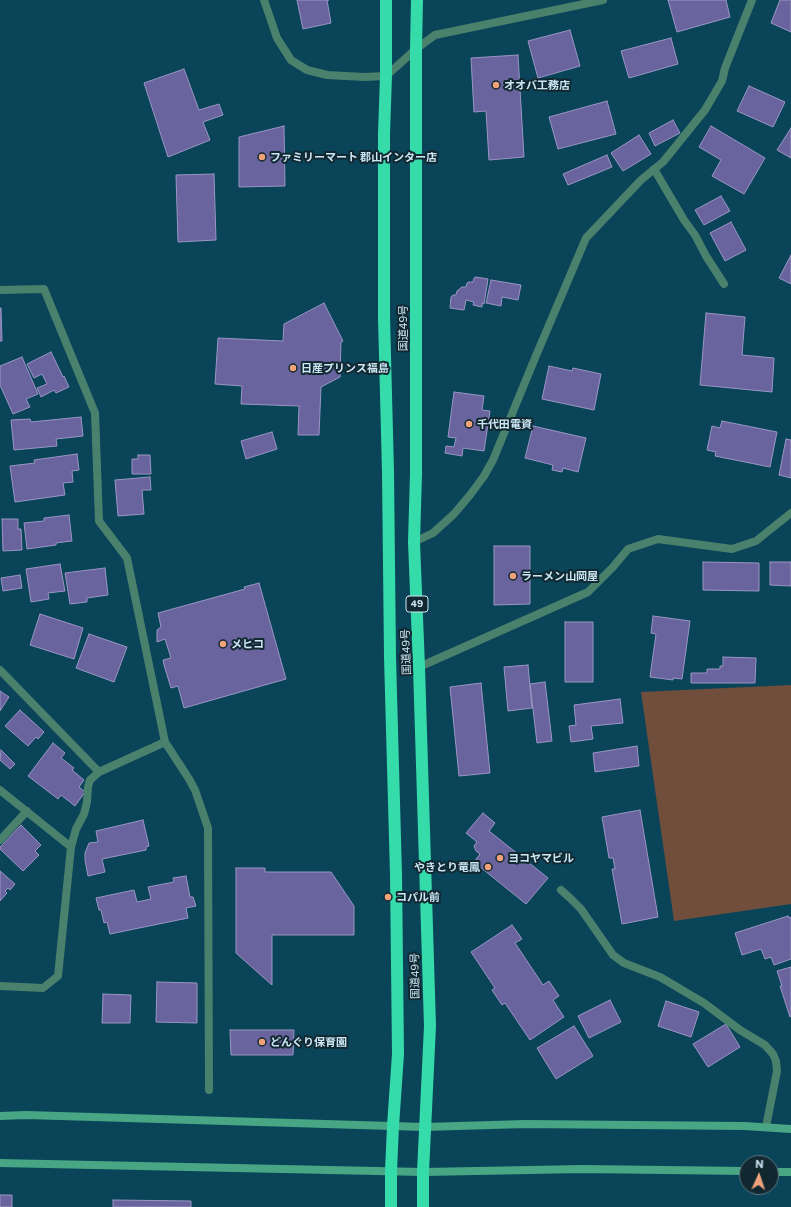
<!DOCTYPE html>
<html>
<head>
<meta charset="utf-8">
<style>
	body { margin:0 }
	#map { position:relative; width:791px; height:1207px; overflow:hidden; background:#094459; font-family:Commissioner,sans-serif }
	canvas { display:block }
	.north { position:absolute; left:739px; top:1155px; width:40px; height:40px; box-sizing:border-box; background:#122831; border:1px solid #5c747f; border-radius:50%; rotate:3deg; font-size:11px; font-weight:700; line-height:16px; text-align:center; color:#cce7f4 }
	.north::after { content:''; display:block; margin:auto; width:14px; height:18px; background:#f0a27a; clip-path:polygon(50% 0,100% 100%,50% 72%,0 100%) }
</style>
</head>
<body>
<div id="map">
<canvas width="791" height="1207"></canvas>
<div class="north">N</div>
</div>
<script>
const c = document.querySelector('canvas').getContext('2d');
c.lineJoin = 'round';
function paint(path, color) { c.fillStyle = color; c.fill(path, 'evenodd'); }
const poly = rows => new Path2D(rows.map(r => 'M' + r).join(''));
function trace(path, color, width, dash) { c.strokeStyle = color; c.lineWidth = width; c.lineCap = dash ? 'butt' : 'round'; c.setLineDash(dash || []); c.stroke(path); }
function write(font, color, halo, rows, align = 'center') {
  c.font = font + ' Commissioner,"Noto Sans JP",sans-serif'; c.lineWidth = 4; c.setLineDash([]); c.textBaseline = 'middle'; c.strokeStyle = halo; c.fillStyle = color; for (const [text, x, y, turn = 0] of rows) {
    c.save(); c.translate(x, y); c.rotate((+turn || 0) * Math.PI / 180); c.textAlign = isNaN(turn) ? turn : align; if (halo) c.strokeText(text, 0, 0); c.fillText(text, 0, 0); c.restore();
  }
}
const green = poly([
	[791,685,791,904,674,921,641,692]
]);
const building = poly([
	[297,0,329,0,327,0,331,23,303,29,297,0],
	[668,0,726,0,730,17,677,32,668,0],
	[780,0,791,0,791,32,771,23,780,0],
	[570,30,580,66,538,78,528,41,570,30],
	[671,38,678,64,629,78,621,51,671,38],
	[518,55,524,157,489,160,486,111,474,112,471,58,518,55],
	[184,69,199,110,219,104,223,115,203,122,210,140,168,157,144,83,184,69],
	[749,86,785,102,773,127,737,111,749,86],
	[607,101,616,134,558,149,549,117,607,101],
	[673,120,680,133,655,146,649,133,673,120],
	[284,126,285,186,239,187,239,137,284,126],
	[711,126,765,158,744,194,712,176,721,160,699,147,711,126],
	[791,128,791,158,777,150,791,128],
	[639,135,651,154,623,171,611,153,639,135],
	[607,155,612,167,568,185,563,174,607,155],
	[214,174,216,240,178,242,176,175,214,174],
	[721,196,730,211,704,225,695,210,721,196],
	[731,222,746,250,725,261,710,233,731,222],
	[791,255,791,284,779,278,791,255],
	[476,277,488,279,484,304,482,303,482,307,473,305,474,302,466,300,464,310,450,308,451,297,453,295,456,295,457,291,462,287,466,287,467,283,469,282,473,282,474,278,476,277],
	[491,280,521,285,518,300,502,297,501,306,486,303,491,280],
	[324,303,343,341,341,342,340,377,321,387,319,435,298,435,299,406,241,404,242,386,215,384,218,338,283,341,284,324,324,303],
	[0,308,1,308,2,341,0,341,0,308],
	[706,313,745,317,742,355,774,358,772,392,700,385,706,313],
	[51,352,63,377,64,376,69,387,56,393,54,390,41,397,37,388,47,384,42,374,34,378,27,364,51,352],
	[22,357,38,394,26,399,30,407,13,414,0,385,0,366,22,357],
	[549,366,572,371,573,368,601,374,594,410,542,399,549,366],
	[454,392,484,396,482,410,490,411,484,451,463,448,462,456,445,453,446,446,454,447,456,438,448,437,454,392],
	[81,417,83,436,56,439,57,446,14,450,11,420,30,419,31,422,81,417],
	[722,421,777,432,770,467,715,456,716,452,707,450,712,426,720,428,722,421],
	[533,426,586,438,578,472,563,468,562,472,552,470,553,465,525,458,533,426],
	[272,432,277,449,246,459,241,441,272,432],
	[786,439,791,440,791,478,779,475,786,439],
	[77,454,79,470,72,471,73,482,63,483,65,495,15,502,10,466,35,463,34,460,77,454],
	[138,455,150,455,151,474,132,474,132,459,138,459,138,455],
	[150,477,151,490,142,490,144,514,118,516,115,480,150,477],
	[69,515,72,541,56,543,56,545,27,549,24,523,44,521,44,518,69,515],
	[2,519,18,519,18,529,21,529,22,550,3,551,2,519],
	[494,546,530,546,530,604,494,605,494,546],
	[703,562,759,563,759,591,703,590,703,562],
	[770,562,791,562,791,586,770,585,770,562],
	[60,564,65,591,48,593,49,599,31,602,26,569,60,564],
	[105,568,108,595,87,598,87,602,70,604,65,573,105,568],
	[20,575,22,588,3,591,1,578,20,575],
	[259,583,286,679,184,708,178,686,171,688,164,665,163,660,171,658,165,639,157,642,157,630,161,627,158,613,245,589,244,587,259,583],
	[40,614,83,628,74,659,30,645,40,614],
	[653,616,690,621,682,679,673,678,673,680,650,677,656,634,651,633,653,616],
	[565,622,593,622,593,682,565,682,565,622],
	[89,634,127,647,114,682,76,668,89,634],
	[723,657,756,658,755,683,691,683,691,673,707,673,707,669,720,669,720,666,723,666,723,657],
	[528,665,532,708,508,711,504,667,528,665],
	[545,682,552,741,537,743,530,684,545,682],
	[481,683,490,773,459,776,450,687,481,683],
	[0,691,9,697,0,711,0,691],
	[620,699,623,723,591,726,593,739,571,742,569,726,576,725,574,705,620,699],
	[20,710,44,732,38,739,36,737,28,746,5,726,20,710],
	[53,743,65,753,61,758,74,768,72,770,84,780,79,787,85,792,75,806,61,795,58,799,28,776,53,743],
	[637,746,639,766,595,772,593,753,637,746],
	[1,750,15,764,10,769,0,760,1,750],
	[640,810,658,917,622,924,612,869,615,869,613,858,609,858,602,817,640,810],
	[483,813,495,823,489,831,548,878,526,904,474,862,480,854,476,851,474,846,477,842,466,833,483,813],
	[143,820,149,846,146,847,146,850,102,859,105,872,88,876,85,860,85,853,89,843,98,842,96,831,143,820],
	[21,825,41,845,35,851,39,855,23,871,0,849,0,847,21,825],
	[236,868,265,868,265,872,331,872,354,906,354,935,272,935,272,985,236,953,236,868],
	[0,871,15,884,10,890,8,888,5,891,7,893,0,901,0,871],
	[186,876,190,897,193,897,196,906,186,908,188,918,110,934,107,922,104,923,101,910,99,910,96,898,134,890,137,902,151,899,148,887,174,882,173,878,186,876],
	[788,916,789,918,791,917,791,959,774,965,771,957,765,959,761,949,742,955,735,933,788,916],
	[512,925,522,939,515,943,543,985,549,981,559,996,553,1000,564,1017,530,1040,505,1003,502,1005,492,990,495,988,471,952,512,925],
	[791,967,791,1016,790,1017,780,986,782,986,777,971,791,967],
	[157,982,197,983,197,1023,156,1022,157,982],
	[103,994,131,995,130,1023,102,1023,103,994],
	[610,1000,621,1022,589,1038,578,1016,610,1000],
	[666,1001,699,1012,691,1037,658,1026,666,1001],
	[726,1024,740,1047,708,1067,693,1044,726,1024],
	[574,1026,593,1056,556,1079,537,1048,574,1026],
	[230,1030,294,1030,293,1055,231,1055,230,1030],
	[0,1195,12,1195,12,1207,0,1207,0,1195],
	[113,1200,191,1201,191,1207,113,1207,113,1200]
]);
const street = poly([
	[264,0,277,38,291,60,307,70,327,75,364,77,386,76,416,49,435,35,603,0],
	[654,169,684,220,695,235,706,256,724,284],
	[0,290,44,289,95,413,99,521,127,558,165,742,189,779,195,790,208,828,209,1090],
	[414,542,433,533,454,514,470,495,484,476,493,460,535,358,586,238,641,180,663,162,705,110,722,81,725,68,752,0],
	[419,667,588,592,613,567,628,549,658,539,732,549,756,541,791,513],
	[0,670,99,772,165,742],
	[0,790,71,847],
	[0,840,27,811],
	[561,890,570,898,581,909,613,955,624,963,660,977,704,1003,740,1030,765,1045,773,1054,776,1061,777,1071,766,1127],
	[0,986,43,988,58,976,71,847,76,829,84,814,87,802,88,787,90,780,99,772]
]);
const secondary = poly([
	[0,1116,26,1115,425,1127,525,1124,744,1126,791,1129],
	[0,1163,423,1172,582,1169,747,1171],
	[771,1172,791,1172]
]);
const highway = poly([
	[386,0,386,76,384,134,384,317,388,472,390,657,396,875,398,1054,393,1126,391,1171,391,1207],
	[417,0,416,49,416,474,414,542,419,667,430,1026,423,1172,423,1207]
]);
const markers = [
	[496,85,4,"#f0a27a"],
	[262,157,4,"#f0a27a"],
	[293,368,4,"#f0a27a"],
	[469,424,4,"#f0a27a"],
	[513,576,4,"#f0a27a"],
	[223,644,4,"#f0a27a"],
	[500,858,4,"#f0a27a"],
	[488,867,4,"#f0a27a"],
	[388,897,4,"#f0a27a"],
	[262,1042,4,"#f0a27a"]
];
const shields = [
	[417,604,22]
];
const shieldNames = [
	["49",417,604]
];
const poiNames = [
	["オオバ工務店",504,85],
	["ファミリーマート 郡山インター店",270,157],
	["日産プリンス福島",301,368],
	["千代田電資",477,424],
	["ラーメン山岡屋",521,576],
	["メヒコ",231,644],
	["ヨコヤマビル",508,858],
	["やきとり竜鳳",480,867,"right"],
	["コパル前",396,897],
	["どんぐり保育園",270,1042]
];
const streetNames = [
	["国道49号",403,328,-90],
	["国道49号",406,652,-92],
	["国道49号",415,976,-91]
];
paint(green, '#714e3c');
paint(building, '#6a649e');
trace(building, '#9a96c4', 1);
trace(street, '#4a816c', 8);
trace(secondary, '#48a685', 8);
trace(highway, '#36dbaa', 12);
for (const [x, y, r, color] of markers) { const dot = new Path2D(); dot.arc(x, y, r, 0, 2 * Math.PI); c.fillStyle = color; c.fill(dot); trace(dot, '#122831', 1.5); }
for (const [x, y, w] of shields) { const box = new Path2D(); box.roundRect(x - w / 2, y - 8, w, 16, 3); c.fillStyle = '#122831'; c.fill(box); trace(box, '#cce7f4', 1); }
write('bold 10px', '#cce7f4', null, shieldNames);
write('bold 11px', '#cce7f4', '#122831', poiNames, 'left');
write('11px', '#cce7f4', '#122831', streetNames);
</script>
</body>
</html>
